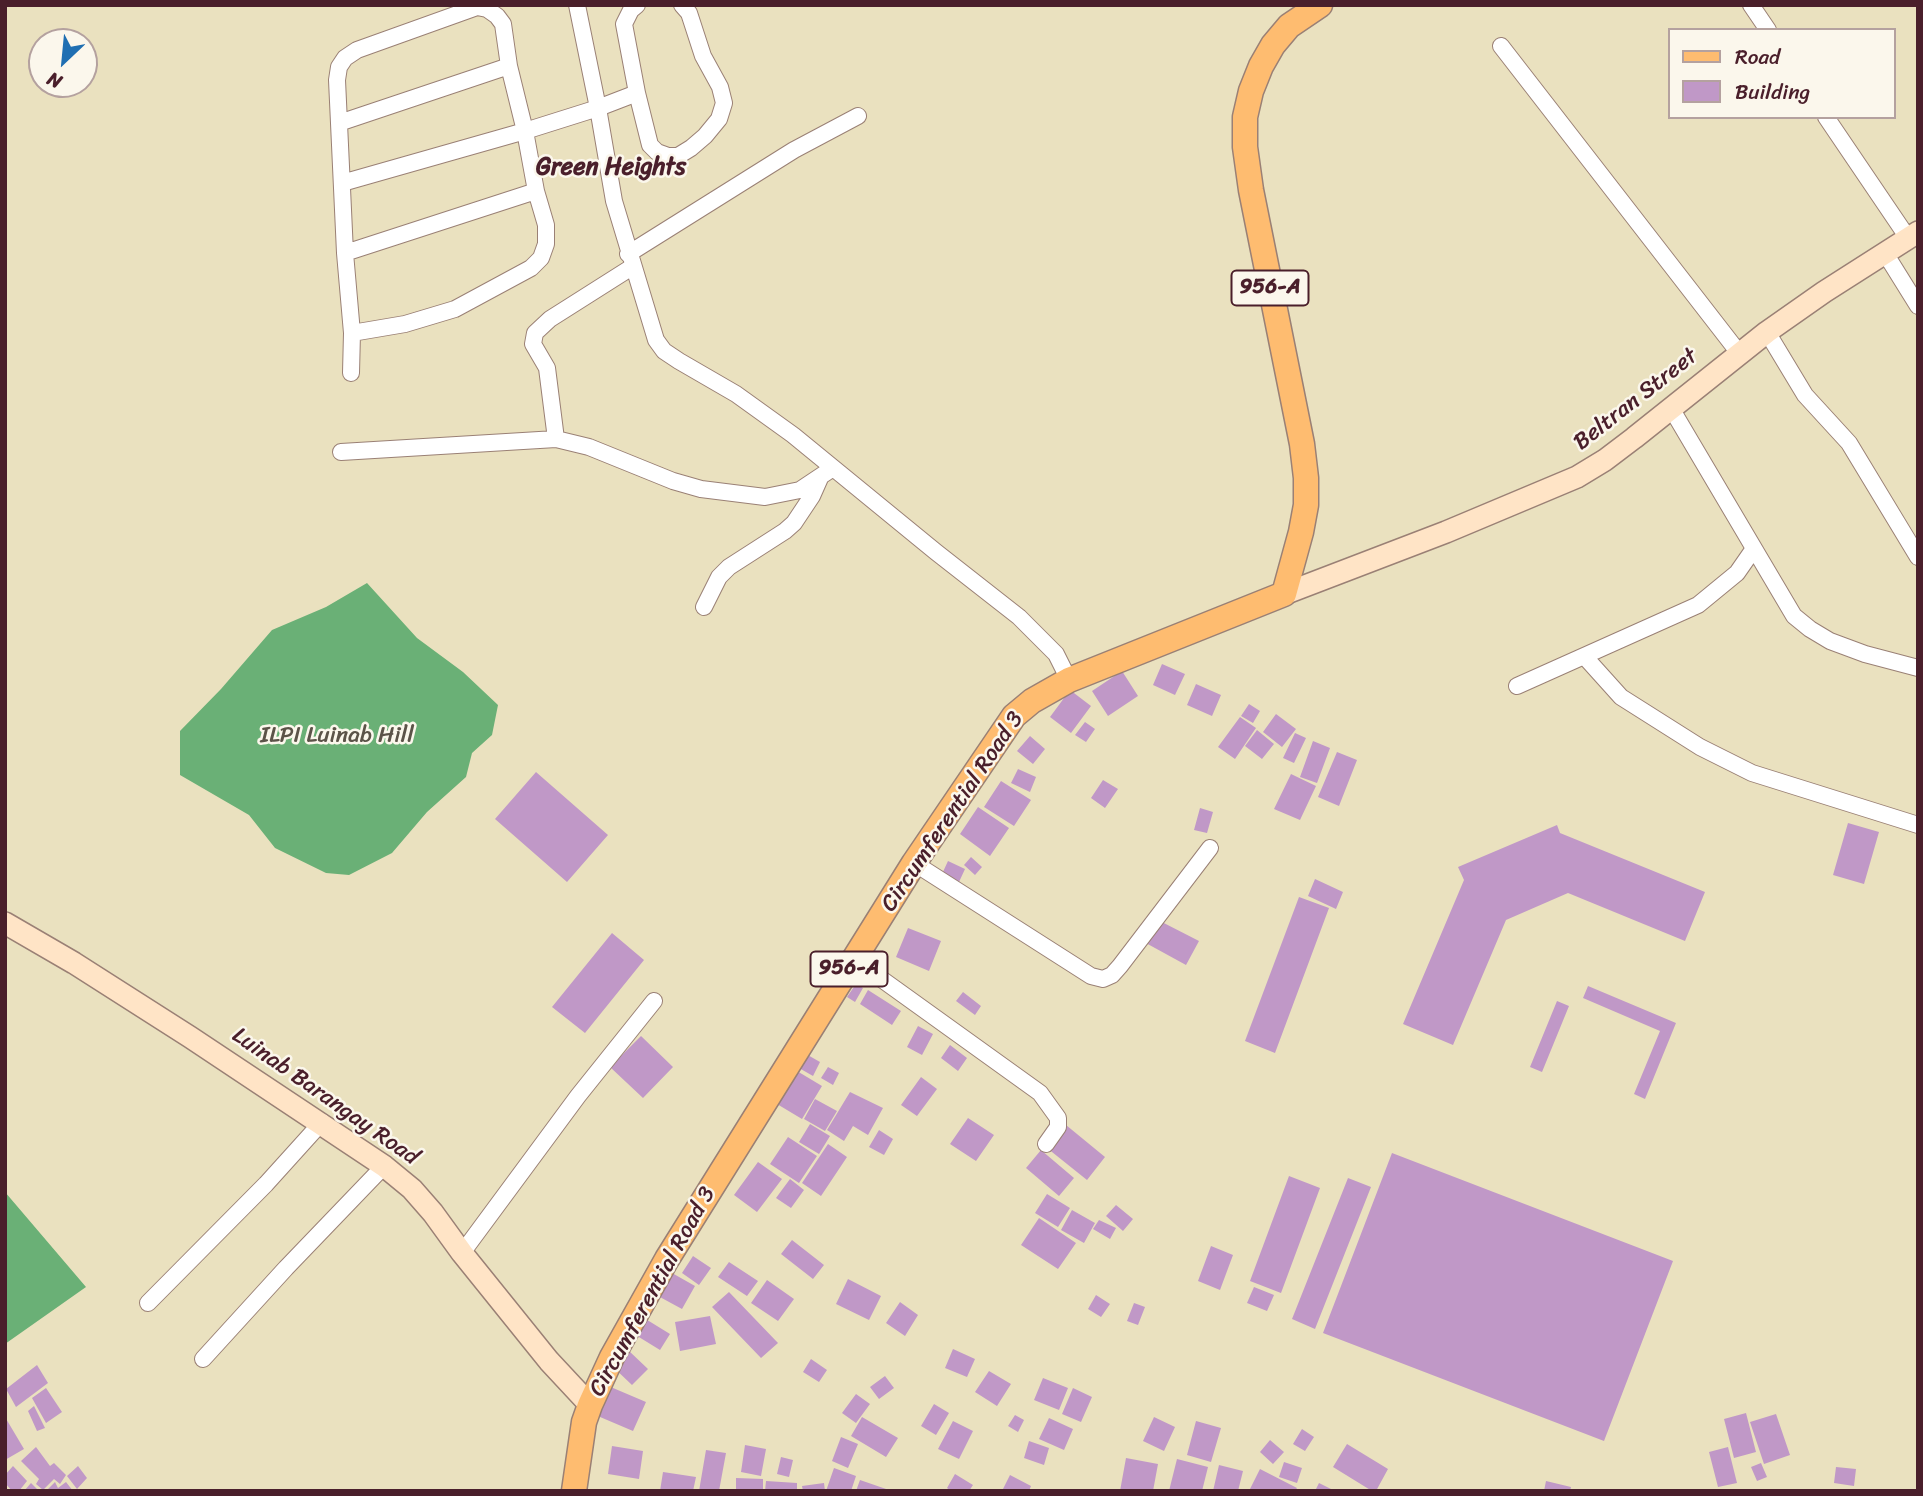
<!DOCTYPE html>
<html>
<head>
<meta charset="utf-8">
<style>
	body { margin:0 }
	#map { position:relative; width:1923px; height:1496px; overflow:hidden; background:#eae1bf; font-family:Sriracha,sans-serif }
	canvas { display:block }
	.frame { position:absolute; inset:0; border:7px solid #4a1f2b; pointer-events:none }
	.legend { position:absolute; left:1668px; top:28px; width:228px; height:91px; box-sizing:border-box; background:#fbf7ec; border:2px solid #b4a19f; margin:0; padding:9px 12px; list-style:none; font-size:21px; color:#4a1f2b }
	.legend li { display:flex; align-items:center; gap:14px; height:35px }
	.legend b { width:35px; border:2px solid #b4a19f }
	.north { position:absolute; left:28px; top:28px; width:70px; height:70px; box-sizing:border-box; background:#fbf7ec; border:2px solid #b4a19f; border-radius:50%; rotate:206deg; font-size:19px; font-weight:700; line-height:28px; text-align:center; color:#4a1f2b }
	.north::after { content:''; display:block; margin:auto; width:24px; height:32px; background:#1f6fb2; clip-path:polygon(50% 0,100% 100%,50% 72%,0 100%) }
</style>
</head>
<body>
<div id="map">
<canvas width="1923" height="1496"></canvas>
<div class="frame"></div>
<ul class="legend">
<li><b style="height:9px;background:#febc70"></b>Road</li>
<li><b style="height:19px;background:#c098c7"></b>Building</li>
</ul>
<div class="north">N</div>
</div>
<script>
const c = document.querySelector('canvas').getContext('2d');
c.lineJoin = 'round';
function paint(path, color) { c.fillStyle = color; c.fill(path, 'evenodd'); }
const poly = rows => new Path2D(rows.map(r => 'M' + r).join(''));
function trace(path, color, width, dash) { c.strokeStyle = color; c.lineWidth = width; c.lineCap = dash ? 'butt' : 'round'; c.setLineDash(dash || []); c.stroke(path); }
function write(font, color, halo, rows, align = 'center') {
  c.font = font + ' Sriracha,sans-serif'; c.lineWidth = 5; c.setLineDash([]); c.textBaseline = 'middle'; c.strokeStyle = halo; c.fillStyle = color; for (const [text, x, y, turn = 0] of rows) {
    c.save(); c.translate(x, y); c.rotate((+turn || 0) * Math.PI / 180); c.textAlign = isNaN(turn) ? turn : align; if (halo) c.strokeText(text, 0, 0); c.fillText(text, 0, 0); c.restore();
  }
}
const forest = poly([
	[367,583,417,638,463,672,498,705,492,735,472,753,466,777,427,812,392,853,349,875,326,873,275,848,249,815,180,775,180,731,221,689,272,630,326,607],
	[5,1192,86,1287,5,1344]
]);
const building = poly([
	[1162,664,1185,674,1175,695,1153,685],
	[1122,671,1138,696,1108,716,1092,691],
	[1196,684,1221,695,1212,716,1187,705],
	[1070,690,1091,706,1071,733,1050,717],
	[1249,704,1260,711,1253,723,1241,716],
	[1276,714,1296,729,1282,747,1263,732],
	[1240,717,1256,728,1235,759,1218,747],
	[1085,722,1095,729,1086,742,1075,735],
	[1257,730,1274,744,1262,759,1245,746],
	[1295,733,1306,738,1294,763,1283,758],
	[1030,736,1045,749,1033,764,1017,751],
	[1313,741,1330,748,1317,783,1300,777],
	[1337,752,1357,760,1339,806,1318,797],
	[1018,769,1036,777,1030,792,1011,783],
	[536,772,608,835,567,882,495,819],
	[1291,774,1316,786,1300,820,1274,809],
	[1103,780,1118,789,1105,808,1091,798],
	[1001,781,1031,800,1014,826,984,807],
	[978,807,1009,828,990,856,960,834],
	[1200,808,1213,812,1207,833,1194,830],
	[1848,823,1879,832,1864,884,1833,875],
	[1557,825,1560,833,1705,892,1685,941,1568,893,1506,920,1453,1045,1403,1024,1464,880,1458,867],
	[971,857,982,867,975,875,964,865],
	[948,861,965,869,959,882,942,874],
	[1315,879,1343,892,1336,909,1308,896],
	[1299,897,1329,908,1275,1053,1245,1041],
	[1156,919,1199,941,1186,965,1144,942],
	[908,928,941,941,929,971,896,957],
	[612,933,644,960,585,1033,552,1007],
	[856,984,863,988,855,1002,847,997],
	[1588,986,1676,1023,1645,1099,1634,1094,1660,1031,1583,998],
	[868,990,901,1011,892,1025,860,1004],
	[963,992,981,1006,975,1015,956,1001],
	[1557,1001,1569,1006,1542,1072,1530,1067],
	[918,1026,933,1034,922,1055,907,1047],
	[641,1036,673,1067,643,1098,610,1067],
	[950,1045,967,1058,958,1071,941,1058],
	[806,1054,820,1062,813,1076,799,1068],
	[828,1067,839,1073,833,1085,821,1078],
	[792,1068,822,1086,802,1119,772,1101],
	[921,1077,937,1089,917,1116,901,1105],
	[850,1092,883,1108,868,1135,853,1126,844,1141,827,1130],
	[815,1099,837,1111,825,1131,804,1119],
	[968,1118,994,1135,976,1161,950,1144],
	[810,1124,830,1136,819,1154,799,1142],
	[1066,1125,1105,1157,1087,1180,1047,1148],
	[879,1130,893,1139,884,1155,869,1147],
	[788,1137,817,1156,799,1183,770,1164],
	[828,1144,847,1157,821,1196,802,1183],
	[1041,1150,1074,1178,1059,1196,1026,1168],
	[1392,1153,1673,1261,1604,1441,1323,1333],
	[758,1162,782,1179,757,1212,734,1195],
	[1289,1176,1320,1188,1281,1293,1250,1281],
	[1348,1178,1371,1187,1315,1329,1292,1319],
	[790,1179,804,1190,791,1208,776,1198],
	[1047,1194,1070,1208,1058,1227,1035,1213],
	[1116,1205,1133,1219,1123,1231,1106,1216],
	[1072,1210,1095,1223,1084,1243,1061,1230],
	[1039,1218,1076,1243,1058,1269,1021,1245],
	[1099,1220,1116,1228,1110,1239,1093,1229],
	[792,1240,824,1265,813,1279,781,1254],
	[1211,1246,1233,1255,1220,1290,1198,1281],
	[693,1256,711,1268,699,1285,682,1273],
	[729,1262,758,1281,747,1296,718,1277],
	[672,1273,695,1286,682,1309,658,1296],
	[848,1279,881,1296,869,1320,836,1304],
	[767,1280,794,1299,778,1321,751,1303],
	[1254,1287,1274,1295,1267,1311,1247,1303],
	[729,1292,778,1343,761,1358,712,1307],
	[1096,1295,1110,1304,1101,1317,1088,1309],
	[900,1302,918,1315,905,1336,886,1323],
	[1134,1303,1145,1307,1138,1325,1127,1321],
	[710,1316,716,1344,680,1351,675,1322],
	[644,1318,670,1334,660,1350,634,1334],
	[953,1349,975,1359,967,1377,945,1368],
	[628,1350,648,1369,632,1385,612,1366],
	[811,1359,827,1370,819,1382,803,1372],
	[37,1365,48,1383,16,1407,6,1389],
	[989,1371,1011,1384,997,1406,975,1392],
	[885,1376,894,1388,879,1399,870,1387],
	[1043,1378,1068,1388,1059,1410,1034,1400],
	[606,1385,646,1402,633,1431,593,1414],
	[46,1388,62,1412,46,1423,32,1398],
	[1073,1388,1092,1397,1081,1422,1062,1414],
	[856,1394,870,1404,856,1423,842,1413],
	[934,1404,949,1413,936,1435,921,1426],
	[34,1406,45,1428,37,1431,28,1411],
	[1746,1413,1756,1452,1734,1458,1724,1419],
	[1776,1414,1790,1455,1764,1464,1750,1422],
	[1015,1415,1024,1420,1018,1432,1008,1426],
	[5,1417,24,1449,5,1460],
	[862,1417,898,1438,886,1457,851,1436],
	[1154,1417,1175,1427,1164,1451,1143,1441],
	[1049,1418,1073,1429,1064,1450,1039,1439],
	[953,1421,973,1431,959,1459,938,1449],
	[1196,1421,1221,1428,1211,1462,1187,1455],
	[1302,1429,1314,1437,1305,1451,1293,1444],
	[841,1437,858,1444,848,1468,832,1461],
	[1270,1440,1284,1452,1273,1464,1260,1452],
	[1029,1441,1049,1448,1044,1465,1024,1458],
	[1347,1444,1388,1469,1376,1491,1372,1491,1333,1467],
	[745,1445,766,1449,761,1476,741,1472],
	[612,1446,643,1451,639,1479,608,1474],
	[36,1447,50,1466,54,1463,66,1475,60,1484,54,1479,43,1490,36,1484,39,1479,21,1461],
	[1728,1447,1737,1483,1718,1487,1709,1452],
	[706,1450,726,1453,719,1491,699,1491],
	[781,1457,793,1460,789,1477,777,1474],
	[1126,1458,1158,1464,1153,1491,1120,1491],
	[1177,1459,1208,1467,1202,1491,1169,1491],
	[1284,1462,1302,1468,1297,1483,1279,1477],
	[1761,1463,1767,1477,1757,1481,1751,1467],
	[1219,1465,1243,1471,1238,1491,1213,1491],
	[13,1466,27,1481,19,1491,12,1491,5,1483,5,1475],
	[78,1466,87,1478,77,1489,67,1476],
	[1836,1467,1856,1469,1854,1486,1834,1483],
	[834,1468,856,1476,851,1491,826,1491],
	[1260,1469,1297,1488,1295,1491,1249,1491],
	[663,1472,696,1477,693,1491,660,1491],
	[955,1474,973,1485,969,1491,951,1491,947,1488],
	[1010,1475,1031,1486,1029,1491,1002,1491],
	[736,1478,763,1479,763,1491,736,1491],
	[860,1480,889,1490,889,1491,856,1491],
	[766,1481,797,1483,797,1491,765,1491],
	[1546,1481,1571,1487,1570,1491,1544,1491],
	[55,1482,58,1488,66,1482,73,1491,46,1491],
	[31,1483,39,1491,24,1491],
	[824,1483,825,1491,803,1491,802,1486],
	[1319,1483,1335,1491,1315,1491]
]);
const street = poly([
	[577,5,598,108,614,201,656,340,664,351,679,361,736,394,793,435,936,552,1019,617,1056,654,1069,680],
	[637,5,631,10,624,24,637,93,650,145,657,152,668,156,678,156,691,148,705,136,719,119,724,103,720,87,703,56,689,13,682,5],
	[1751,5,1768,30],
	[1501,46,1739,353],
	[1826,117,1908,238],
	[339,123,509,66],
	[342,183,525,131,598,108,637,93],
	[345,253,536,191],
	[1885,253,1918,306],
	[628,254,794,150,858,116],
	[1767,332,1805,395,1849,443,1918,557],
	[351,373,352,333,345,253,337,80,339,67,345,58,357,50,477,7,487,9,497,16,503,24,509,66,525,131,536,191,546,225,546,244,541,258,531,268,455,309,405,324,352,333],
	[1671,408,1794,616,1810,629,1830,641,1865,654,1918,668],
	[556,439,547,368,533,344,535,333,550,319,632,267],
	[341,452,556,439,589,447,673,481,701,489,765,497,800,490,833,468],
	[704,607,719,577,729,567,785,531,794,523,812,496,820,478],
	[1585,657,1621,697,1700,747,1752,773,1918,825],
	[1517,686,1698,605,1737,573,1753,550],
	[914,863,1091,976,1103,979,1112,975,1120,966,1210,848],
	[855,960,1040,1093,1058,1118,1058,1127,1046,1144],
	[462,1253,578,1096,654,1001],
	[148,1303,266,1184,322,1122],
	[203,1359,286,1268,384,1166]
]);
const secondary = poly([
	[1284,594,1446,532,1577,477,1605,460,1634,438,1767,332,1824,292,1918,232],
	[5,923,74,963,190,1037,384,1166,412,1189,433,1213,462,1253,549,1361,590,1405]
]);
const primary = poly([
	[574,1491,584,1422,590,1405,612,1357,667,1259,914,863,1014,716,1032,701,1069,680,1284,594,1301,532,1306,505,1306,478,1302,444,1251,190,1245,147,1245,117,1251,91,1261,66,1273,45,1289,26,1320,5]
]);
const shields = [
	[1270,288,77],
	[849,969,77]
];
const shieldNames = [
	["956-A",1270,288],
	["956-A",849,969]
];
const streetNames = [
	["Beltran Street",1636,400,-38],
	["Circumferential Road 3",953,812,-56],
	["Luinab Barangay Road",325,1097,35],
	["Circumferential Road 3",653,1292,-61]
];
const parkNames = [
	["ILPI Luinab Hill",337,736]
];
const neighbourhoodNames = [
	["Green Heights",611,168]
];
paint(forest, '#6ab076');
paint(building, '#c098c7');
trace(street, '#9a8075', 18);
trace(secondary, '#9a8075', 24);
trace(primary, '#9a8075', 27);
trace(street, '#fff', 16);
trace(secondary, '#ffe4c6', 21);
trace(primary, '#febc70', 24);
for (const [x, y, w] of shields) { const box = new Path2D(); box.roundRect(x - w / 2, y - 17.5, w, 35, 5); c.fillStyle = '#fbf7ec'; c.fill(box); trace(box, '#4a1f2b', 2); }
write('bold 21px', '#4a1f2b', null, shieldNames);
write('23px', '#4a1f2b', '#fbf7ec', streetNames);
write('23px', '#5b5348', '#fbf7ec', parkNames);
write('bold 24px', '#4a1f2b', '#fbf7ec', neighbourhoodNames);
</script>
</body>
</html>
